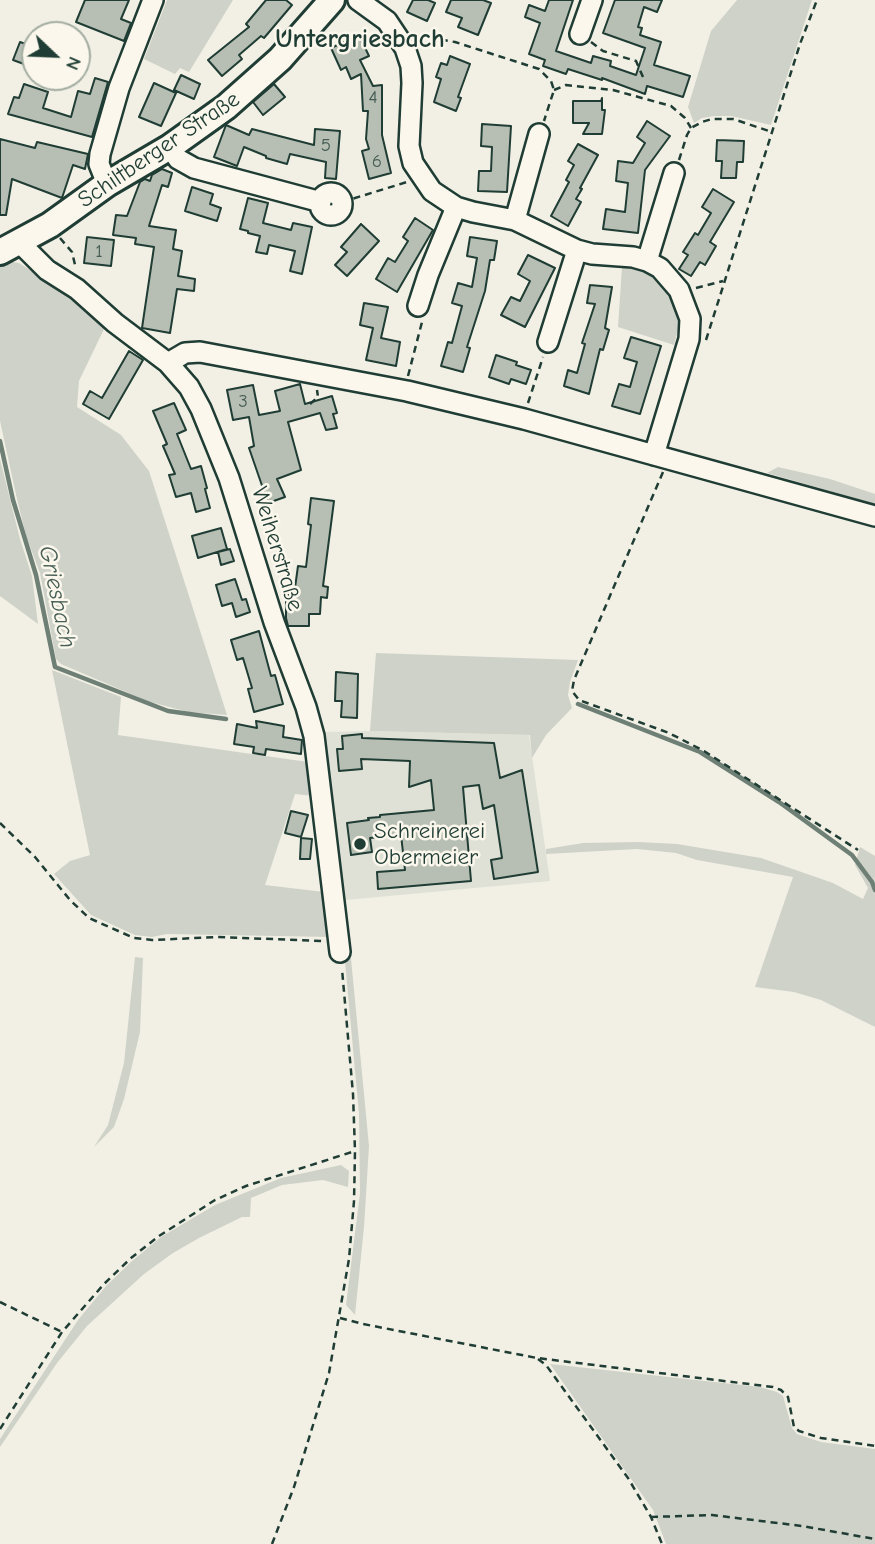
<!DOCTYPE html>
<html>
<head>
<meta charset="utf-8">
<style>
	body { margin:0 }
	#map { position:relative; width:875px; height:1544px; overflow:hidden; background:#f2f0e5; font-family:"Comic Neue",sans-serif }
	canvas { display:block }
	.north { position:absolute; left:21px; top:21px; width:70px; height:70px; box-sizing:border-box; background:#fbf7ec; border:2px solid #a3ada2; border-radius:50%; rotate:113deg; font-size:19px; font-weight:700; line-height:28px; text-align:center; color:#1f3d34 }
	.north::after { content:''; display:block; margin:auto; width:24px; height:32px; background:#1f3d34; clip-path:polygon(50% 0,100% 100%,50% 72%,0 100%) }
</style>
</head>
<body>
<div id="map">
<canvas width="875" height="1544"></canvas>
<div class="north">N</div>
</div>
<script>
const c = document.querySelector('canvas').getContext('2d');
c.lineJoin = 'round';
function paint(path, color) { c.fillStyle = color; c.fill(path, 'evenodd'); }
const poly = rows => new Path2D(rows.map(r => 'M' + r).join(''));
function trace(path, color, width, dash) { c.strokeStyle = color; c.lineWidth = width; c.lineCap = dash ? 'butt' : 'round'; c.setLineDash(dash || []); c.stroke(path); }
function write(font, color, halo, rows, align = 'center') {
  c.font = font + ' "Comic Neue",sans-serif'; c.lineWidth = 5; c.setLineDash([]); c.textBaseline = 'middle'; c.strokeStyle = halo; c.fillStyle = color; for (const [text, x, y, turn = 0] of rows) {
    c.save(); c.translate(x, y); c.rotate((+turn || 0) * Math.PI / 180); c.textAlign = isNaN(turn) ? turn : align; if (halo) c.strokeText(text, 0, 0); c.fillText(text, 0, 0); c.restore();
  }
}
const built = poly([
	[370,731,529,735,550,881,346,900,322,732]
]);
const green = poly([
	[167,0,233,0,189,72,180,68,175,74,144,59],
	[737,0,812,0,771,125,731,116,715,116,702,118,694,123,688,107,711,31],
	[6,261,19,263,76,299,105,327,79,381,77,407,121,435,149,471,227,715,188,712,147,701,61,664,56,659,40,573,26,536,17,499,0,421,0,263],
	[622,267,642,271,661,282,672,297,679,313,678,330,674,345,618,327],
	[0,459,20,539,32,576,38,624,0,596],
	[778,467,830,479,875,494,875,504,767,473],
	[376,653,578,660,570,682,568,695,572,708,546,735,532,758,530,735,370,731],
	[52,670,121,697,118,735,308,762,313,796,295,794,265,885,324,892,331,937,167,934,152,937,135,935,91,915,54,874,70,861,90,855],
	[638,842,677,844,761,858,833,883,863,899,868,888,855,865,860,847,875,856,875,1027,821,1000,794,992,755,987,793,877,697,860,676,853,637,849,546,854,546,849,583,843],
	[347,917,369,1146,364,1227,355,1315,346,1305,360,1193,359,1114,341,918],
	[135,957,143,958,140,1032,124,1099,114,1127,94,1147,108,1125,124,1063],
	[341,1165,349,1171,348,1187,323,1180,282,1185,251,1198,250,1217,242,1217,199,1238,173,1253,144,1274,87,1326,57,1363,0,1447,0,1439,78,1320,106,1286,132,1261,161,1237,215,1205,281,1178],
	[550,1364,760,1387,777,1392,783,1396,792,1428,797,1434,821,1442,875,1449,875,1544,666,1544,653,1510]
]);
const stream = poly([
	[0,441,13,500,36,575,55,667,168,711,226,719],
	[578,704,700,752,779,802,852,855,872,882,875,890]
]);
const building = poly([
	[85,0,129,0,121,19,131,23,124,41,76,22,85,0],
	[266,0,286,0,292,5,264,38,261,36,239,55,242,59,222,76,208,60,249,27,246,24,266,0],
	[413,0,428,0,435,3,427,21,407,12,413,0],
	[451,0,483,0,491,3,478,35,458,27,462,18,446,12,451,0],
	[549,0,573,0,556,51,591,63,593,56,611,61,610,66,636,75,645,48,603,33,615,0,662,0,657,12,644,7,638,27,642,28,640,35,661,42,654,65,690,76,683,97,647,86,645,94,602,78,602,80,568,69,566,74,543,66,545,60,529,54,540,23,525,17,529,5,545,11,549,0],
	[359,35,369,56,360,60,373,86,382,85,382,135,391,173,369,179,362,151,369,149,366,139,368,111,363,111,361,74,351,79,346,67,341,70,331,48,359,35],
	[20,42,35,47,32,67,13,60,20,42],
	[450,56,470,64,458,97,461,98,456,111,434,102,441,79,436,77,441,63,447,65,450,56],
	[181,75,200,84,194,99,174,90,181,75],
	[95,78,108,82,92,137,8,114,14,97,19,98,24,84,48,92,43,108,71,117,78,91,90,94,95,78],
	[154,83,176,93,161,126,139,117,154,83],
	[274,84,285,97,263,115,253,102,274,84],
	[602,98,602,110,605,110,602,134,583,134,589,123,573,123,573,101,601,101,602,98],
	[647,121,670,136,645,170,638,233,603,229,606,209,625,212,628,183,616,181,618,161,633,163,645,143,637,137,647,121],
	[482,124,511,126,507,192,478,191,479,171,491,171,492,147,481,146,482,124],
	[226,125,249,135,252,129,314,145,315,129,340,131,336,179,325,178,326,162,290,154,287,164,266,158,266,156,244,147,237,166,214,157,226,125],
	[0,139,35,148,37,142,88,154,85,169,73,165,62,198,12,179,6,215,0,215,0,139],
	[717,140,744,141,743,162,737,162,736,178,721,178,722,161,716,161,717,140],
	[578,144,598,155,580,188,582,189,576,199,581,202,568,226,551,216,569,182,566,180,574,165,568,161,578,144],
	[162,169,172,173,168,187,162,185,149,226,176,230,173,249,182,251,178,276,195,279,194,291,177,289,170,333,142,328,154,247,135,244,136,238,113,235,116,215,127,216,140,182,145,179,150,181,152,175,162,169],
	[192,187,213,194,210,204,221,208,217,221,185,211,192,187],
	[713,189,734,202,710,242,716,246,705,265,700,262,691,276,679,269,688,255,683,252,695,233,698,235,711,213,702,207,713,189],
	[248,198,268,203,263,223,291,230,293,223,312,227,302,274,290,271,295,251,269,245,267,254,256,252,260,236,248,233,248,231,240,229,248,198],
	[415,218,433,230,397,292,376,279,388,258,395,262,408,241,403,237,415,218],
	[361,224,379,241,347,276,335,265,347,252,341,247,361,224],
	[87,237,114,240,111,266,84,263,87,237],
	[470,237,497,241,494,260,490,260,485,291,467,347,470,348,463,372,441,366,448,342,452,343,462,306,452,303,458,283,472,287,477,258,467,256,470,237],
	[528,255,555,268,525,327,501,315,511,297,520,301,530,281,518,274,528,255],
	[590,285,612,287,605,328,609,330,603,350,600,349,589,394,564,386,568,370,577,373,585,344,582,343,595,304,587,303,590,285],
	[364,303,388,307,381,338,400,342,396,366,366,360,373,328,360,325,364,303],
	[631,337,661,346,640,414,612,406,619,384,630,387,637,362,624,358,631,337],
	[129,351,143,360,109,419,83,404,90,391,102,398,129,351],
	[496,355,517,362,516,365,531,370,526,384,511,379,509,384,489,377,496,355],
	[300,384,305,404,332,396,337,413,333,414,337,428,326,430,320,413,288,422,301,470,277,479,285,497,268,503,249,448,254,446,249,417,233,420,227,390,253,385,259,415,280,411,275,391,300,384],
	[174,403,186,430,177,434,191,469,201,466,207,488,205,489,210,508,196,512,191,493,176,497,169,475,175,474,163,446,167,444,153,411,174,403],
	[311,498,334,501,323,586,328,587,327,598,321,597,320,614,309,614,309,626,288,626,286,618,286,595,294,595,298,566,306,567,311,525,308,524,311,498],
	[221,528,227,549,198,558,192,536,221,528],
	[230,549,234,561,221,565,218,552,230,549],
	[235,579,242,600,246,599,250,612,236,617,232,603,222,606,216,585,235,579],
	[259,631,271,676,275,675,283,704,254,712,248,689,252,688,243,658,237,660,231,640,259,631],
	[336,672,358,674,357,718,341,717,342,701,335,701,336,672],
	[256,721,284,726,283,737,302,740,301,754,266,749,265,755,253,753,254,747,234,744,237,724,257,728,256,721],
	[362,734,362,738,494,743,500,778,522,770,538,872,494,879,491,860,502,858,494,805,483,809,479,785,463,787,471,881,378,889,377,872,405,870,401,835,370,838,372,852,351,855,347,823,369,820,368,818,380,817,380,815,434,810,431,780,409,787,410,761,361,759,362,769,339,771,337,749,343,749,342,736,362,734],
	[291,811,308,815,301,837,285,833,291,811],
	[301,838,312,839,310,859,300,859,301,838]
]);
const path = poly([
	[417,39,430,38,455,42,539,69,551,81,554,90,544,121],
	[591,42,603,51,636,61,643,77],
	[554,90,566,85,613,90,671,106,685,118,691,128],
	[679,160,687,135,691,128,702,122,712,119,733,119,772,132],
	[342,202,407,182],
	[60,238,72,252,76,269],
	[696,288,723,281],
	[706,340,800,44,817,0],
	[408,376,422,322],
	[528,403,543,357],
	[310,404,318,397,317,390],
	[663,472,574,680,572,691,579,700,669,733,704,751,858,850],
	[0,823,35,857,70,900,89,918,134,938,152,940,218,937,322,941],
	[0,1302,62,1332],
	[340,1318,363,1324,537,1358,773,1387,781,1390,788,1397,794,1427,799,1431,821,1438,875,1446],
	[538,1359,546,1365,628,1478,651,1517,662,1544],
	[0,1429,62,1332,104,1284,131,1258,159,1236,215,1200,246,1186,355,1151],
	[651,1517,712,1515,802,1526,875,1539],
	[272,1544,294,1487,329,1373,349,1259,354,1201,355,1151,353,1094,342,969]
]);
const minor = poly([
	[358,0,387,21,405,48,411,66,412,83,409,146,413,163,432,191,456,207,473,212,515,220,577,250,592,254,633,257,647,261,660,268,679,290,690,319,689,339,654,455],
	[580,34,592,0],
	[170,147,178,159,194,168,321,202],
	[107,184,99,164,100,154,119,88,153,0],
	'320 204a11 11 0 1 1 22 0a11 11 0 1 1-22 0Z',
	[515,220,539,134],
	[19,242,47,270,77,289,115,323,168,363,189,387,201,409,229,478,274,622,306,707,314,736,340,952],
	[647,261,674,173],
	[418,306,428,275,456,207],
	[548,342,577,250],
	[168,363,185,353,200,352,407,391,524,419,875,516]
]);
const major = poly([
	[0,252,50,225,107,184,170,147,226,107,280,59,332,0]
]);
const markers = [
	[360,844,7,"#1f3d34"]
];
const numberNames = [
	["4",373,98],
	["5",326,146],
	["6",377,162],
	["1",99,252],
	["3",243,402]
];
const streetNames = [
	["Schiltberger Straße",159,150,-34],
	["Weiherstraße",277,549,73]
];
const poiNames = [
	["Schreinerei",374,831],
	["Obermeier",374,857]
];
const waterNames = [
	["Griesbach",57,597,78]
];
const quarterNames = [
	["Untergriesbach",360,40]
];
paint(built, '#e0e1d6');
paint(green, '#cfd2c8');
trace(stream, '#6e7f75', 4.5);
paint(building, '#b7beb3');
trace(building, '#1f3d34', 2);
trace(minor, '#1f3d34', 24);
trace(major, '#1f3d34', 30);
trace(path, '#1f3d34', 2.5, [7, 5]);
trace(minor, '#fbf7ec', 19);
trace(major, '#fbf7ec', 24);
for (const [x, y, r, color] of markers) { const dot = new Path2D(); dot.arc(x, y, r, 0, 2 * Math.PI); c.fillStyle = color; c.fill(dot); trace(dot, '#fbf7ec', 2.5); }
write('19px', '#455d54', null, numberNames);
write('23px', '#1f3d34', '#fbf7ec', streetNames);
write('23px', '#1f3d34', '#fbf7ec', poiNames, 'left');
write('italic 24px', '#465e55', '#fbf7ec', waterNames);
write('bold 26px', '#1f3d34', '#fbf7ec', quarterNames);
</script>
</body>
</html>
